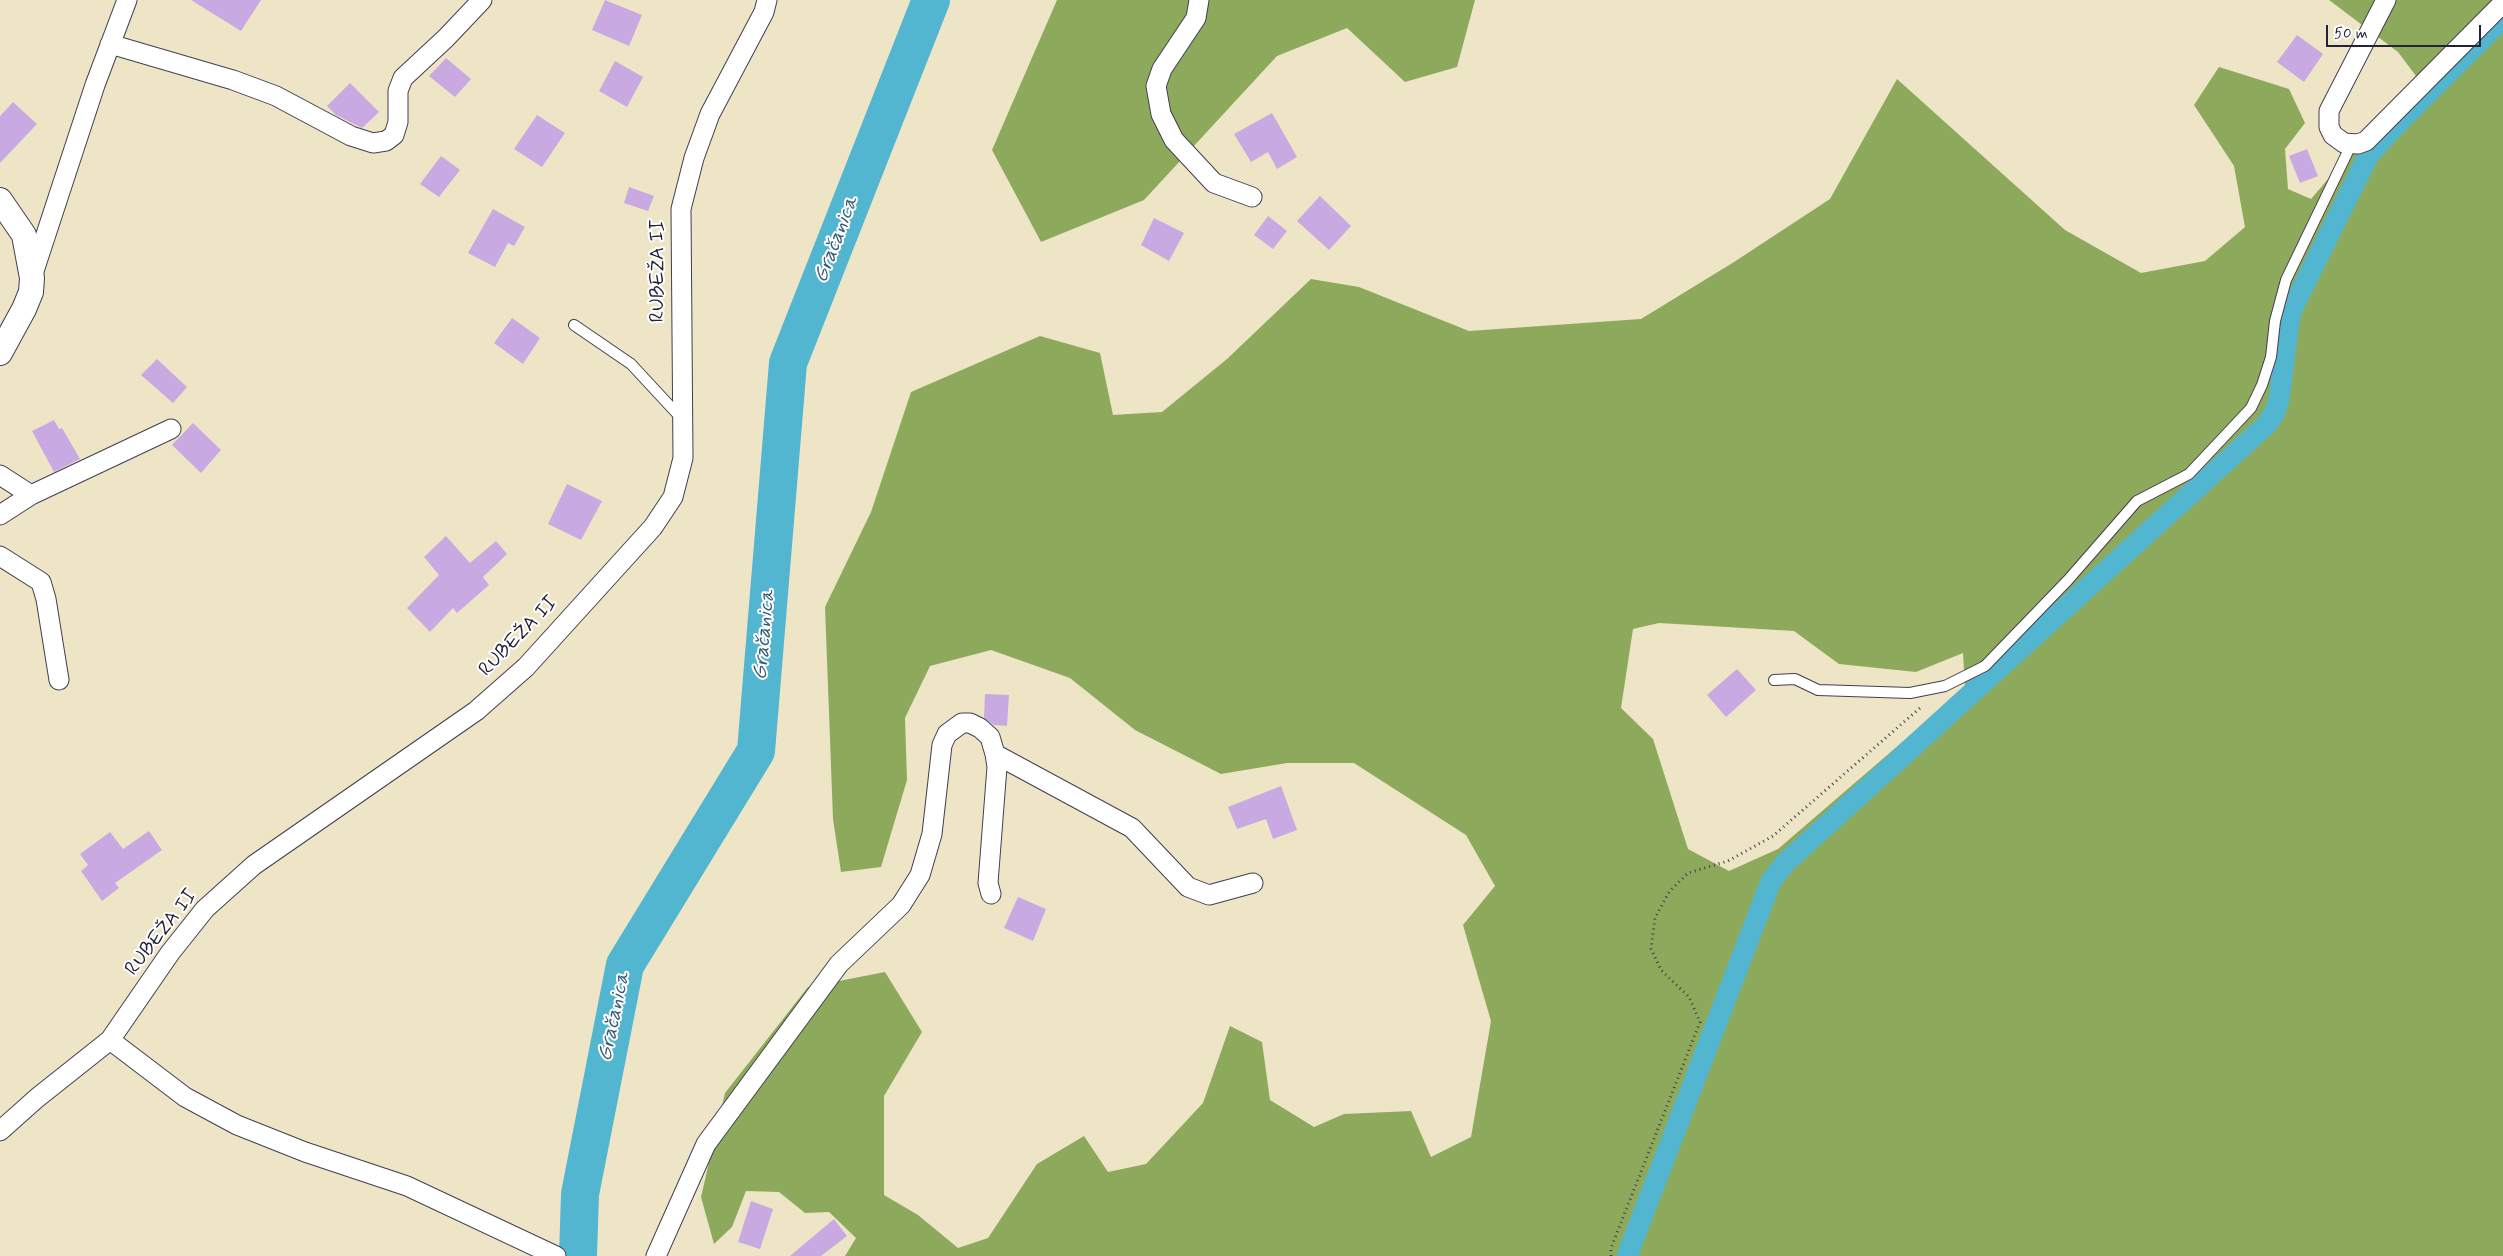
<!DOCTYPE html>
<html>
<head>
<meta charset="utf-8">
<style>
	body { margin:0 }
	#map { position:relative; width:2503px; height:1256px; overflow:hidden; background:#eee5c7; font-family:Mynerve,sans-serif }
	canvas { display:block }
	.scale { position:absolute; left:2326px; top:25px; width:155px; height:22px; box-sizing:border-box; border:2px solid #22223b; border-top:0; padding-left:6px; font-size:15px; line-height:18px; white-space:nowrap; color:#22223b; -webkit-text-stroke:4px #fff; paint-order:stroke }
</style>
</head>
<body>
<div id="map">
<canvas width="2503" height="1256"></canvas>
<div class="scale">50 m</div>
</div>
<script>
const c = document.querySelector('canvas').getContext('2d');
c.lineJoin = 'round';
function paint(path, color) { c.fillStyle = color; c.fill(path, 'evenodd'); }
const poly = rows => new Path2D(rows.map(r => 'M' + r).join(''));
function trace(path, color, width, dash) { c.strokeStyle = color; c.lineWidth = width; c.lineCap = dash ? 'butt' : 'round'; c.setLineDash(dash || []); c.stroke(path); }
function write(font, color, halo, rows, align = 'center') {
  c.font = font + ' Mynerve,sans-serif'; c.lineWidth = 4; c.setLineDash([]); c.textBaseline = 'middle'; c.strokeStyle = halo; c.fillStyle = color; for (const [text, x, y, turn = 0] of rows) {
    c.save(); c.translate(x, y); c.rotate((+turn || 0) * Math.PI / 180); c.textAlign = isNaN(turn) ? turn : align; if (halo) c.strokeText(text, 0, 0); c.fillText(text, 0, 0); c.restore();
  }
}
const forest = poly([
	[1057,0,1475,0,1457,67,1405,82,1347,28,1277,56,1144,200,1041,242,992,150],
	[2329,0,2492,0,2476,18,2503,0,2503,1256,845,1256,856,1238,829,1212,805,1213,779,1192,746,1191,732,1227,714,1244,701,1197,725,1093,808,987,885,972,922,1032,884,1096,884,1195,918,1215,958,1248,988,1238,1037,1164,1084,1136,1108,1172,1146,1164,1203,1103,1230,1026,1262,1042,1270,1100,1314,1127,1344,1114,1411,1111,1431,1157,1471,1137,1491,1021,1463,925,1495,886,1466,835,1354,763,1287,763,1221,774,1135,730,1070,678,991,650,930,666,905,718,907,780,881,867,841,872,833,819,825,607,871,512,911,392,1040,336,1100,353,1113,415,1162,412,1227,359,1311,279,1359,287,1469,331,1641,319,1734,262,1830,199,1897,79,2065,230,2141,273,2205,261,2245,227,2234,166,2194,105,2219,67,2289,89,2305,123,2285,149,2288,189,2311,199,2416,76,2398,52],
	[1659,623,1794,631,1839,664,1916,672,1963,653,1965,688,1778,849,1729,871,1688,849,1653,739,1621,708,1633,629]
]);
const canal = poly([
	[1627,1256,1771,881,1786,862,2266,425,2274,414,2279,400,2289,321,2292,309,2368,156,2391,130,2503,18]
]);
const river = poly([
	[578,1256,580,1194,625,965,756,751,788,363,931,0]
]);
const building = poly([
	[191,0,261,0,241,31],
	[605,0,642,15,629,46,592,30],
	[2297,35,2323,54,2304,82,2277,62],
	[446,58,471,79,455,97,429,76],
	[615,61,643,77,627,107,599,91],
	[350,83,379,112,362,128,336,115,327,106],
	[13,102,37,124,0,163,0,116],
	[1272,113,1297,157,1277,169,1268,152,1251,162,1234,134],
	[537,115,565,133,542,167,514,149],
	[2307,149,2318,176,2300,183,2289,156],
	[441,156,460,170,439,197,420,184],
	[629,187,654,196,648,211,624,203],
	[1320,196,1351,226,1329,250,1297,221],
	[493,209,525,227,514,246,508,243,495,267,468,253],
	[1268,216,1287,231,1273,249,1254,235],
	[1154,218,1184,233,1169,261,1141,245],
	[512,318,540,338,523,364,494,343],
	[157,359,187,387,173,403,141,375],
	[54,420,59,429,62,428,80,459,54,472,32,431],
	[193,423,221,450,201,473,172,445],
	[567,484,602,501,581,540,548,524],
	[446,536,470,563,496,541,507,554,483,577,489,585,457,613,453,608,430,632,407,608,439,575,424,557],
	[1737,669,1756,690,1726,717,1707,695],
	[985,694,1009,695,1007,726,994,725,984,718],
	[1281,786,1297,830,1273,839,1266,819,1237,829,1228,807],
	[149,831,162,850,115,883,119,888,102,901,81,871,88,865,80,854,110,832,123,849],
	[1018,897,1046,909,1033,941,1004,928],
	[751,1201,773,1209,760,1249,738,1242],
	[834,1219,847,1236,821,1256,790,1256]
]);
const path = poly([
	[1611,1256,1611,1248,1700,1022,1689,997,1661,970,1651,949,1655,918,1669,892,1688,873,1728,861,1773,836,1920,708]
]);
const service = poly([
	[574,325,631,364,682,419],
	[1774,680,1795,679,1818,690,1910,693,1945,686,1985,666,2068,580,2137,501,2189,474,2251,408,2262,385,2271,357,2275,321,2286,280,2351,145]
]);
const minor = poly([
	[1199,0,1196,18,1162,69,1156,86,1161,114,1174,140,1214,183,1252,197],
	[2386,0,2329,111,2329,127,2333,135,2344,143,2358,144,2366,141,2503,3],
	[110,44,233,80,276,96,351,136,373,143,386,141,394,135,398,122,398,91,403,78,446,38,482,0],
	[32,277,95,85,127,0],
	[0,475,31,495,171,429],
	[0,515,31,495],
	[0,556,41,582,46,599,59,680],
	[995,754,1132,828,1188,887,1209,895,1253,883],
	[110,1040,185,1097,237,1125,305,1152,407,1186,556,1256],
	[0,1131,37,1098,110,1040,170,953,205,909,254,865,476,711,526,667,653,527,673,497,683,458,681,209,694,158,710,114,764,12,767,0],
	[656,1256,706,1144,839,964,901,905,920,875,932,834,942,745,947,734,962,723,970,723,980,728,990,737,995,754,997,767,988,883,991,894]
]);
const tertiary = poly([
	[0,200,24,235,32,278,31,292,24,309,0,353]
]);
const streetNames = [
	["RUBEŽA II",659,271,-90],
	["RUBEŽA II",519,637,-46],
	["RUBEŽA II",162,933,-52]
];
const waterNames = [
	["Gračanica",837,240,-69],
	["Gračanica",765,635,-85],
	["Gračanica",615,1017,-78]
];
paint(forest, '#8daa5c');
trace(canal, '#53b6d1', 21);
trace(river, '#53b6d1', 38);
paint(building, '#c9a9e1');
trace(service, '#413f50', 12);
trace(minor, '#413f50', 21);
trace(tertiary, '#413f50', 26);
trace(path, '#413f50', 3, [1, 4]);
trace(service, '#fff', 10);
trace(minor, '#fff', 19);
trace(tertiary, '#fff', 24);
write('20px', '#22223b', '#fff', streetNames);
write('italic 21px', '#365d77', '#fff', waterNames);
</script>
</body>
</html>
